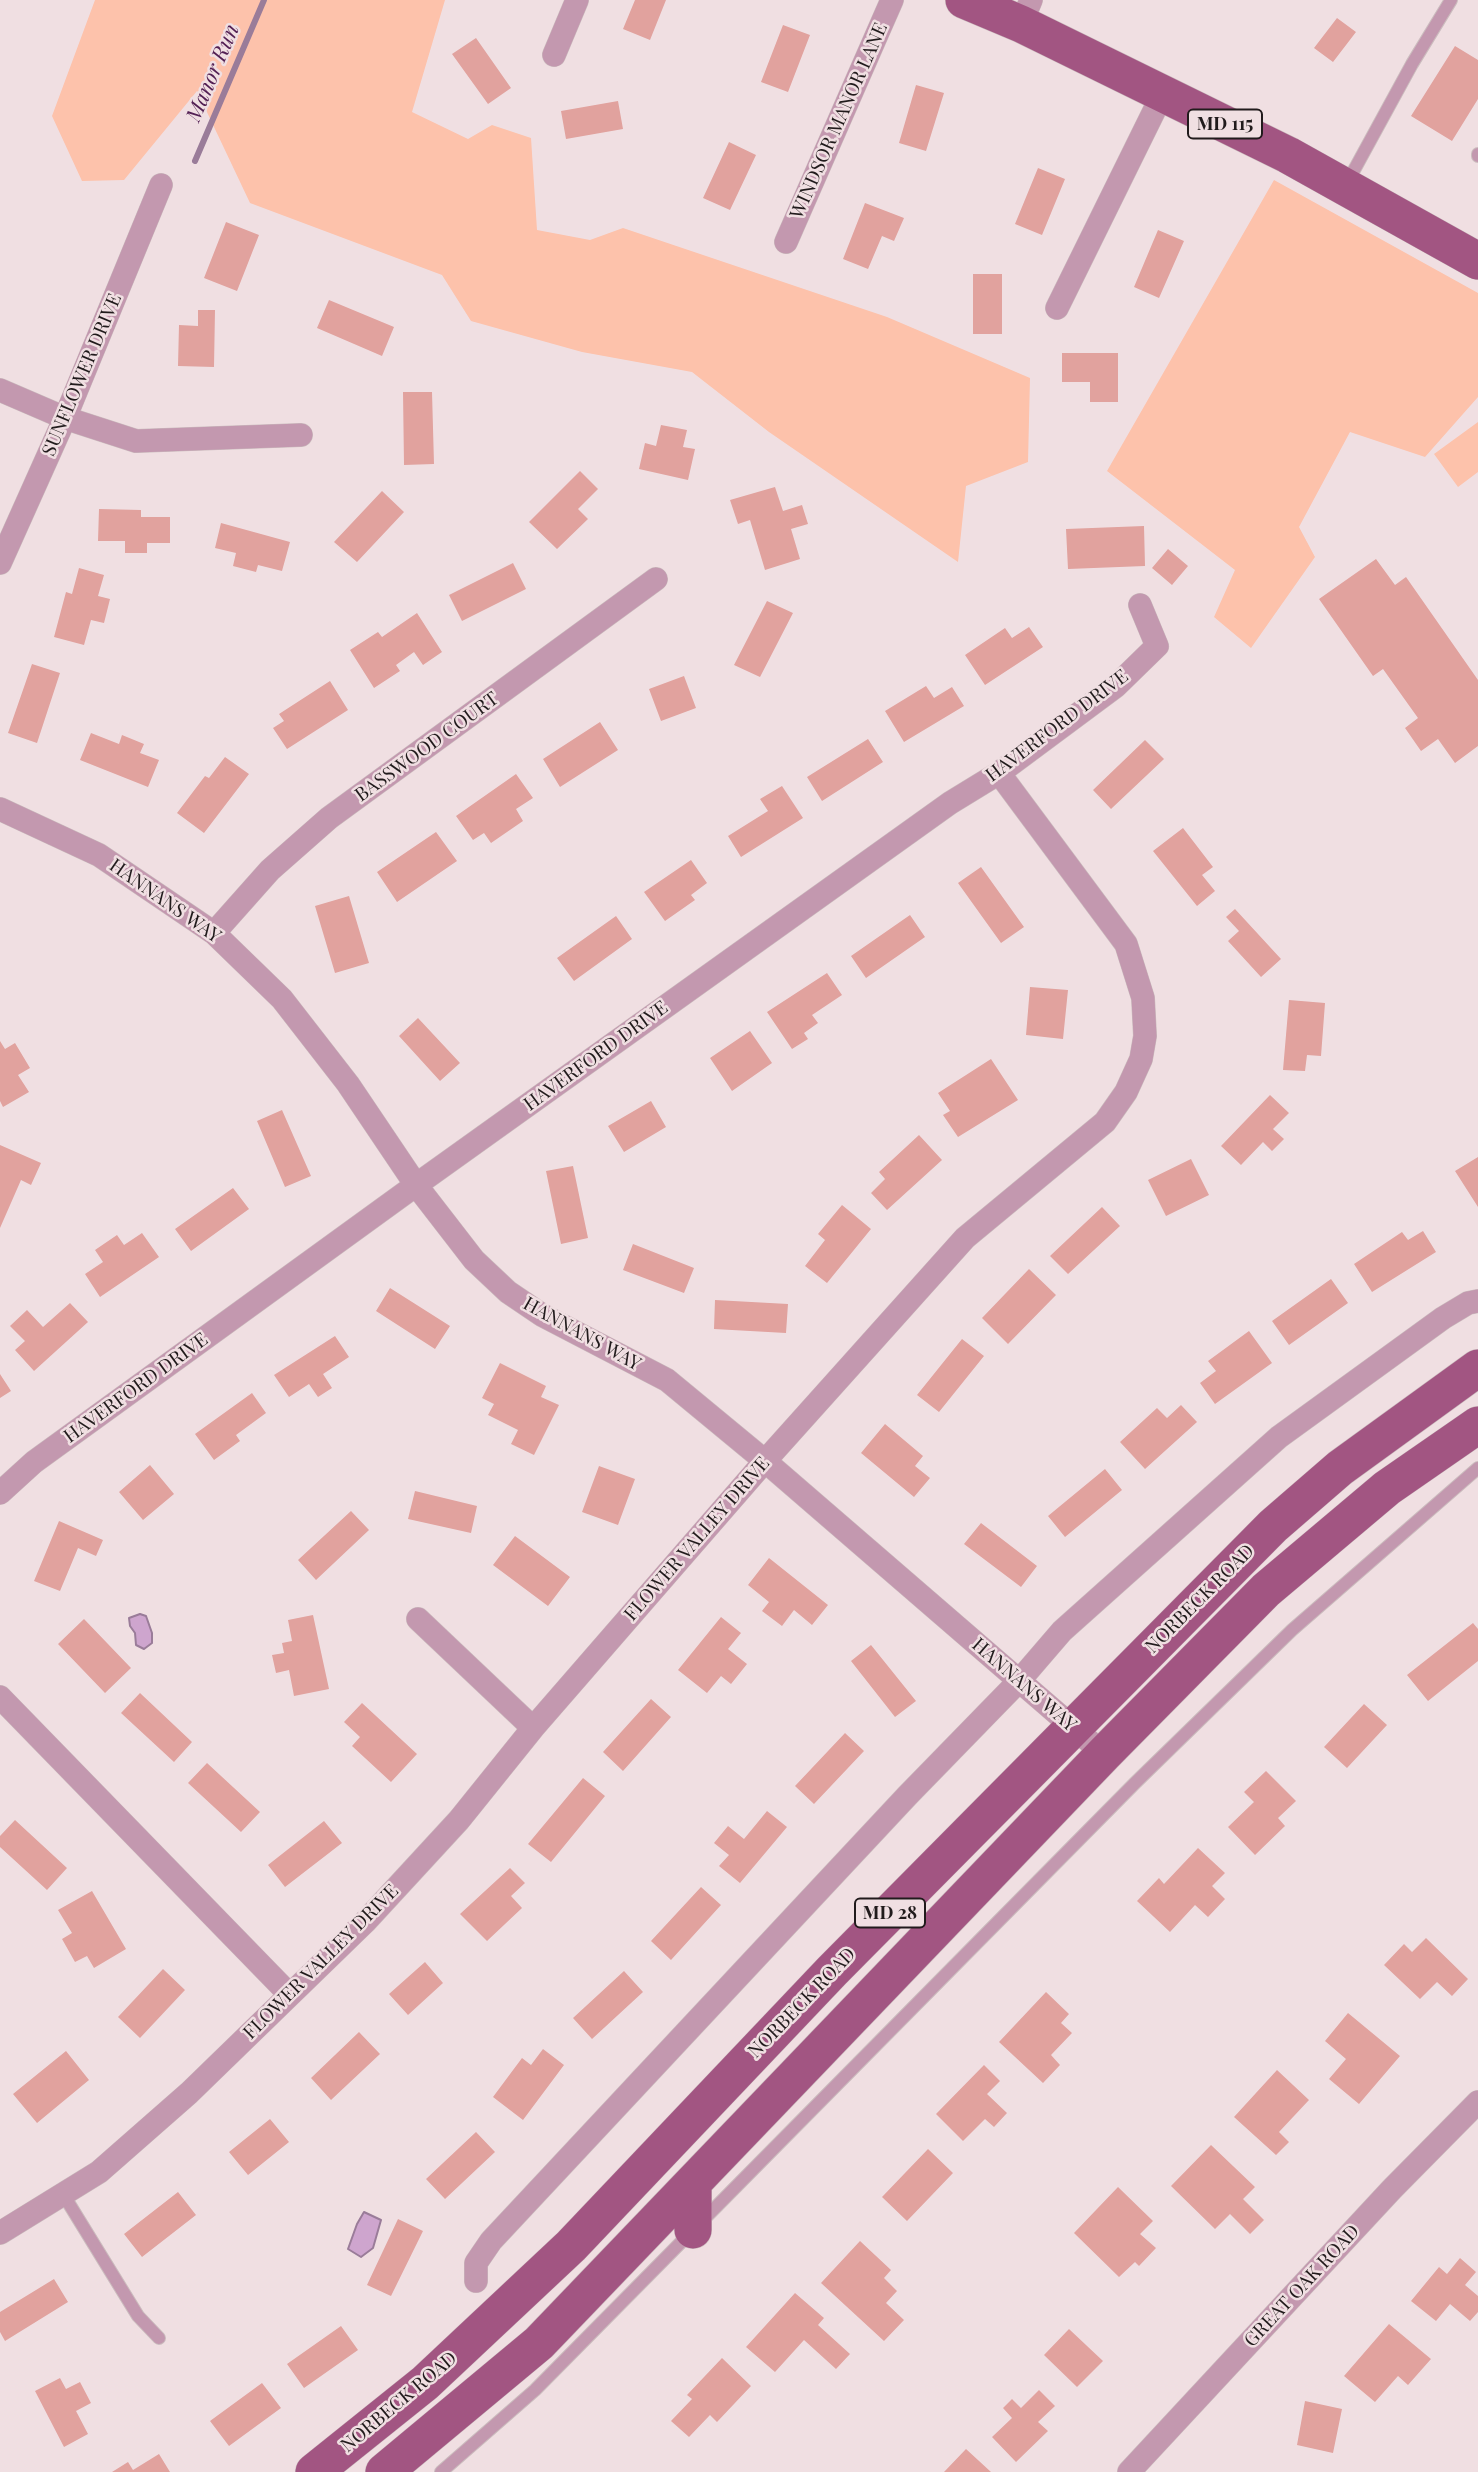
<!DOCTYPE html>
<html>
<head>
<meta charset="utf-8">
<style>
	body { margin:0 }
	canvas { display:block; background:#f0dfe2 }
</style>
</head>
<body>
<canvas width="1478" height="2472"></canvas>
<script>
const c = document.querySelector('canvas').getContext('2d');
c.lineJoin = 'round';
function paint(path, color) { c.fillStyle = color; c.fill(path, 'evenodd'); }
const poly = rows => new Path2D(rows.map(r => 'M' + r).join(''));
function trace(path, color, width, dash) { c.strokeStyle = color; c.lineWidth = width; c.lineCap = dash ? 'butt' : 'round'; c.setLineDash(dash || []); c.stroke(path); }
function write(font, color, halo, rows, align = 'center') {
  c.font = font + ' "Playfair Display",serif'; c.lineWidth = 5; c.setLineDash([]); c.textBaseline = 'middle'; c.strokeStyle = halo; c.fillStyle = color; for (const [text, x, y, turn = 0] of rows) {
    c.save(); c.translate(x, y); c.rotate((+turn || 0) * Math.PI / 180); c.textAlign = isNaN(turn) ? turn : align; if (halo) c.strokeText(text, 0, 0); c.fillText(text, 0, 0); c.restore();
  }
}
const green = poly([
	[95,0,445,0,412,112,468,139,492,125,531,138,537,230,590,240,623,228,887,317,1030,378,1028,462,966,486,958,562,769,432,692,372,582,352,471,321,442,275,250,203,197,91,124,180,82,181,52,116],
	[1274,180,1478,293,1478,397,1425,457,1350,432,1299,527,1315,557,1251,648,1214,617,1235,570,1107,471],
	[1478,422,1478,472,1458,487,1434,454]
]);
const water = poly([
	[140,1614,146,1616,152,1633,152,1643,144,1649,136,1645,135,1633,130,1626,129,1618,140,1614],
	[364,2212,381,2220,373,2248,361,2257,348,2249,357,2224,364,2212]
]);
const stream = poly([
	[195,161,264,0]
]);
const building = poly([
	[635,0,666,0,650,40,623,29],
	[1337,18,1356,32,1333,62,1314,48],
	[783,25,810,35,788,92,761,82],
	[476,38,511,88,488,104,452,54],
	[1455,46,1478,60,1478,99,1452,141,1411,116],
	[916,85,944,93,926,151,899,143],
	[618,101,623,129,566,139,561,111],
	[729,142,756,155,730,210,703,198],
	[1038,168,1065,179,1042,235,1015,224],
	[865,203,904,218,894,241,882,236,868,269,843,259],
	[226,222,259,235,237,291,204,278],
	[1158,230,1184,241,1159,298,1134,287],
	[973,274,1002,274,1002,334,973,334],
	[329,300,394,327,382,356,317,328],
	[198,310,215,310,214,367,178,366,179,325,198,326],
	[1062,353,1118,353,1118,402,1090,402,1090,382,1062,382],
	[403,392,432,392,434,464,404,465],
	[661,425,687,430,683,447,695,449,688,480,639,469,645,443,656,446],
	[580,471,598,489,578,509,588,519,557,549,529,522],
	[775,487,783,511,802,505,808,524,791,529,800,559,765,570,750,520,738,524,730,500],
	[382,491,404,512,357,562,334,542],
	[99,509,141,510,141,517,170,517,170,543,147,543,147,553,125,553,125,541,98,541],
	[221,523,290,542,282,571,258,565,256,572,233,566,236,553,215,548],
	[1144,526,1145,566,1068,569,1066,529],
	[1168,549,1188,566,1172,585,1152,568],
	[1376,559,1395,585,1406,577,1478,680,1478,746,1455,763,1438,739,1421,751,1405,728,1418,718,1383,669,1373,676,1319,599],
	[513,563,526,589,462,621,449,595],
	[79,568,104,575,98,596,110,599,104,623,91,620,84,645,54,637,66,592,72,594],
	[767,601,793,613,760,677,734,665],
	[417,613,442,652,423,665,414,652,396,665,400,671,374,688,350,650,378,632,382,637],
	[1029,627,1043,647,985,685,965,655,1005,628,1012,638],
	[32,664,60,673,37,743,8,733],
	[684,676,696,708,661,721,649,689],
	[330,681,348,710,287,749,273,728,284,721,279,714],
	[926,686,934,698,952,687,964,706,904,742,885,711],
	[600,722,618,750,560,787,543,759],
	[91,733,119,744,122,735,144,744,140,753,159,760,148,787,80,760],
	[868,739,883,762,822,801,807,777],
	[1145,740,1164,759,1111,809,1093,790],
	[225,757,249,774,204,833,177,813,205,776,209,778],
	[516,774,533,798,516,809,523,821,491,843,484,833,473,840,456,816],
	[782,786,803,818,741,857,728,836,768,811,760,799],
	[1183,828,1213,867,1202,875,1215,891,1197,906,1153,851],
	[436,832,457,861,397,902,377,872],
	[691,860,707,883,691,895,695,900,665,921,644,892],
	[981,867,1024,927,1001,943,958,883],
	[349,896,369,963,335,973,315,906],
	[1235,909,1281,959,1261,977,1228,941,1239,931,1226,917],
	[910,915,925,937,866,978,851,956],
	[616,916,632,939,574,981,557,958],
	[827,973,842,995,812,1015,818,1023,804,1033,808,1039,792,1049,767,1012],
	[1030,987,1068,990,1063,1039,1026,1035],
	[1289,1000,1325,1003,1321,1056,1307,1055,1305,1071,1283,1070],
	[418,1018,460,1063,440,1081,399,1036],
	[750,1031,772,1063,732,1091,710,1058],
	[0,1041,5,1049,15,1043,30,1068,18,1075,29,1092,3,1107,0,1101],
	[991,1059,1018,1100,958,1137,943,1115,950,1111,938,1093],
	[1270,1095,1289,1113,1273,1129,1284,1139,1272,1151,1263,1142,1241,1165,1221,1146],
	[651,1101,666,1127,624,1152,608,1126],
	[282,1110,311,1176,285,1187,257,1121],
	[919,1135,942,1160,887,1210,871,1193,885,1179,879,1172],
	[0,1145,41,1163,31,1185,21,1180,0,1228],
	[1478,1157,1478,1207,1455,1171],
	[1191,1159,1209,1195,1166,1216,1148,1180],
	[573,1166,588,1238,561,1244,546,1171],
	[233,1188,249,1209,191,1251,175,1229],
	[842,1205,871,1229,827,1283,805,1266,825,1240,818,1234],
	[1102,1207,1120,1226,1068,1274,1050,1256],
	[1423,1231,1436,1252,1372,1292,1354,1264,1402,1232,1408,1240],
	[142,1233,159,1257,100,1297,85,1274,103,1262,95,1250,117,1235,124,1245],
	[633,1244,694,1268,684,1293,623,1270],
	[1029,1269,1056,1295,1008,1344,982,1318],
	[1331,1279,1348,1303,1289,1345,1272,1321],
	[390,1288,450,1326,435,1349,376,1311],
	[715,1300,788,1304,786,1333,714,1329],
	[70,1303,88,1322,34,1371,15,1350,25,1341,10,1326,27,1310,43,1327],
	[1249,1331,1272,1363,1215,1404,1200,1383,1216,1371,1208,1361],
	[335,1336,349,1357,323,1374,332,1388,318,1397,309,1384,289,1397,274,1375],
	[962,1339,984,1356,939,1412,917,1395],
	[500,1363,546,1386,541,1397,559,1405,534,1455,511,1444,518,1430,488,1415,494,1404,482,1398],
	[0,1374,11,1391,0,1398],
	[252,1393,266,1413,236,1435,240,1441,214,1460,195,1434],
	[1181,1405,1197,1422,1145,1469,1120,1442,1157,1408,1167,1418],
	[885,1424,923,1456,915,1466,930,1478,914,1497,861,1453],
	[150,1465,174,1494,143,1520,119,1492],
	[599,1466,635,1479,618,1525,582,1512],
	[1105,1469,1122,1490,1065,1537,1048,1516],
	[415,1491,477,1506,471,1533,408,1519],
	[351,1511,369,1530,316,1580,298,1560],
	[59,1521,103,1540,96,1556,78,1548,60,1591,34,1581],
	[981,1523,1037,1566,1021,1587,964,1544],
	[515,1536,570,1577,548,1606,493,1565],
	[769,1558,828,1605,812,1625,794,1610,782,1626,762,1611,769,1602,748,1585],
	[313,1615,329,1689,294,1696,289,1670,276,1673,272,1655,284,1653,282,1643,292,1641,288,1620],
	[721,1617,741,1633,728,1649,747,1664,731,1684,721,1676,707,1693,678,1670],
	[84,1619,131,1668,105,1693,58,1644],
	[1473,1623,1478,1629,1478,1661,1428,1701,1407,1675],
	[871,1645,916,1701,895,1717,851,1661],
	[140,1693,192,1742,174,1762,121,1713],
	[651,1699,671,1717,623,1771,603,1752],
	[362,1703,417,1754,391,1782,352,1746,360,1737,344,1722],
	[1364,1704,1387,1725,1347,1768,1324,1747],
	[845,1733,864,1751,814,1804,795,1786],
	[207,1763,260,1812,241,1832,188,1783],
	[1266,1771,1296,1801,1278,1818,1285,1826,1255,1855,1228,1827,1254,1802,1244,1792],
	[583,1778,605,1796,551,1862,528,1844],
	[767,1811,787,1827,740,1883,719,1866,729,1855,714,1843,728,1826,744,1839],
	[15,1820,67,1868,47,1890,0,1847,0,1836],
	[324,1821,342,1843,285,1887,268,1865],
	[1198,1848,1225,1873,1212,1886,1225,1899,1208,1917,1195,1905,1170,1932,1137,1901,1159,1878,1164,1884],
	[510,1868,525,1883,511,1896,522,1908,487,1941,460,1914],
	[701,1887,721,1905,671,1960,651,1941],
	[92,1891,126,1949,94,1968,87,1956,75,1962,62,1939,72,1933,58,1910],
	[1426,1938,1468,1979,1452,1996,1437,1982,1420,1999,1384,1965,1404,1944,1412,1952],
	[425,1962,443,1983,408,2015,389,1994],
	[163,1969,185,1990,140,2038,118,2017],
	[624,1971,643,1992,592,2039,573,2018],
	[1046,1992,1069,2014,1061,2023,1072,2033,1051,2055,1060,2065,1043,2083,999,2042],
	[1348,2013,1400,2056,1359,2104,1329,2079,1346,2059,1325,2041],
	[359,2032,380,2054,331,2100,311,2078],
	[543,2049,564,2065,523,2120,493,2097,522,2058,531,2065],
	[66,2051,89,2080,37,2123,13,2094],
	[984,2065,1000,2081,987,2094,1007,2113,994,2127,985,2119,963,2141,936,2114],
	[1277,2070,1309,2100,1279,2132,1289,2142,1276,2155,1234,2117],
	[270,2119,289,2142,248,2175,229,2152],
	[476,2132,495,2152,445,2199,426,2179],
	[1211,2145,1255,2187,1243,2199,1264,2220,1250,2234,1230,2214,1215,2229,1171,2186],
	[928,2149,953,2173,907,2221,882,2197],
	[1118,2187,1153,2221,1140,2234,1156,2248,1139,2266,1135,2262,1119,2277,1074,2233],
	[178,2192,196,2215,142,2257,124,2234],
	[398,2219,423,2231,391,2296,367,2285],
	[860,2241,891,2270,884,2278,897,2291,886,2303,904,2320,884,2341,821,2283],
	[1460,2258,1476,2272,1465,2285,1478,2296,1478,2312,1470,2321,1450,2304,1436,2321,1411,2301,1439,2267,1447,2274],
	[54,2279,68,2302,5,2341,0,2332,0,2312],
	[795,2293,824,2318,818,2325,850,2354,836,2369,804,2340,775,2372,746,2347],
	[1389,2324,1431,2359,1408,2385,1398,2376,1375,2402,1344,2376],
	[341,2326,358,2350,304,2388,287,2364],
	[1069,2329,1103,2361,1077,2387,1044,2355],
	[722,2358,751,2386,717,2422,710,2415,689,2437,671,2421,692,2399,687,2395],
	[60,2378,66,2389,80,2382,91,2403,76,2411,88,2434,64,2447,35,2391],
	[262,2383,281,2408,229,2446,210,2421],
	[1039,2390,1055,2406,1038,2422,1048,2431,1016,2462,992,2437,1012,2418,1003,2408,1012,2399,1021,2408],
	[1305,2401,1342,2409,1333,2453,1297,2445],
	[966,2449,991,2472,944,2472],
	[159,2454,170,2472,112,2472,128,2462,133,2470]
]);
const lane = poly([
	[1478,154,1478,156],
	[1347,183,1412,64,1451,0],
	[63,2194,138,2316,159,2338],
	[441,2472,535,2390,1135,1783,1292,1630,1478,1468]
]);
const street = poly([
	[1021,24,1031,0],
	[554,55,577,0],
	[786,242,892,0],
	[1057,308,1163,93],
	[0,390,65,418,136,441,301,435],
	[0,563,65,418,161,185],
	[0,809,99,855,214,933,282,999,348,1084,416,1185,474,1260,508,1292,542,1315,667,1380,765,1461,1104,1754],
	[214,933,270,870,329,818,656,579],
	[0,1493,34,1462,416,1185,950,803,999,773,1116,686,1157,646,1140,605],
	[418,1619,533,1728],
	[0,1697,289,1994],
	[0,2233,99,2172,189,2093,365,1922,459,1820,533,1728,765,1461,965,1238,1105,1122,1126,1092,1141,1059,1145,1036,1143,998,1126,944,999,773],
	[476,2281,476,2263,491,2241,907,1796,1019,1681,1062,1631,1279,1437,1443,1318,1468,1303,1478,1301],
	[1129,2472,1392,2189,1478,2102]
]);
const primary = poly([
	[964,0,1021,24,1288,155,1478,261],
	[693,2183,693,2230],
	[314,2472,425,2383,571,2246,832,1971,1273,1526,1340,1468,1478,1368],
	[384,2472,539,2343,1104,1754,1266,1590,1387,1488,1478,1425]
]);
const shields = [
	[1225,124,74],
	[890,1913,70]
];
const shieldNames = [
	["MD 115",1225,124],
	["MD 28",890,1913]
];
const streetNames = [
	["WINDSOR MANOR LANE",839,121,-66],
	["SUNFLOWER DRIVE",82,375,-67],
	["HAVERFORD DRIVE",1057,726,-37],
	["BASSWOOD COURT",427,747,-36],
	["HANNANS WAY",165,901,35],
	["HAVERFORD DRIVE",596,1056,-36],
	["HANNANS WAY",582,1334,29],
	["HAVERFORD DRIVE",136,1388,-36],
	["FLOWER VALLEY DRIVE",697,1539,-49],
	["NORBECK ROAD",1200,1599,-45],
	["HANNANS WAY",1024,1685,41],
	["FLOWER VALLEY DRIVE",321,1962,-45],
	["NORBECK ROAD",802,2003,-46],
	["GREAT OAK ROAD",1302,2286,-47],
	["NORBECK ROAD",399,2402,-40]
];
const waterNames = [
	["Manor Run",213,73,-67]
];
paint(green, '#fdc2ab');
paint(water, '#cea5ce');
trace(water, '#9a7c99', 2);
trace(stream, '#9a7c99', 6);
paint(building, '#e1a29e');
trace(lane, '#cbbcbe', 14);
trace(street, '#cbbcbe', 24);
trace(primary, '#cbbcbe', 38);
trace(lane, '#c398af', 12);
trace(street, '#c398af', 23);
trace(primary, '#a25582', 37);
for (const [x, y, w] of shields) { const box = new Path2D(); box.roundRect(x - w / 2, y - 14.5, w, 29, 5); c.fillStyle = '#f0dfe2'; c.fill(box); trace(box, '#211b1c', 2); }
write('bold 18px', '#211b1c', null, shieldNames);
write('19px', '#211b1c', '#f0dfe2', streetNames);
write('italic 21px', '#532054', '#f0dfe2', waterNames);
</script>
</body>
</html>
